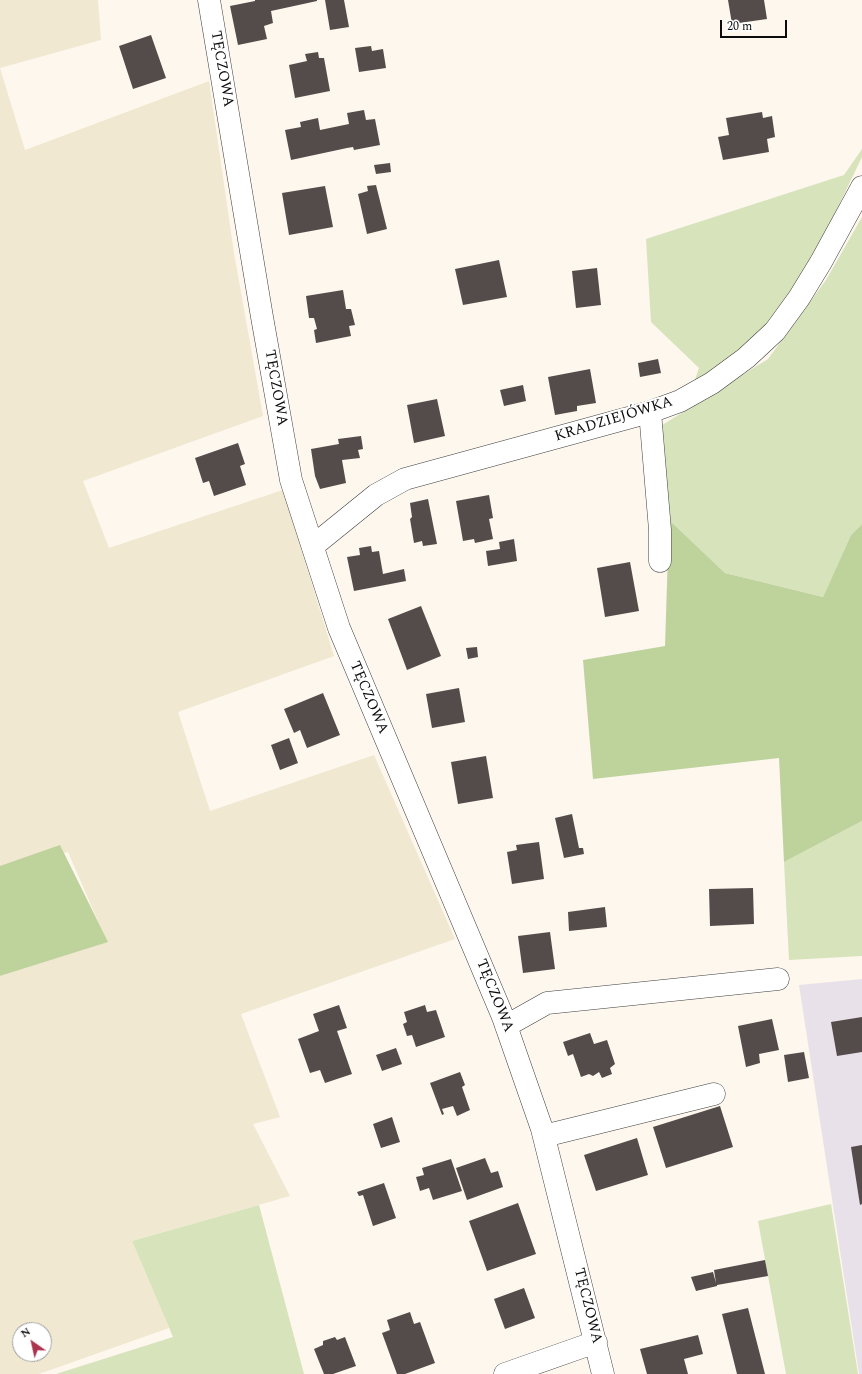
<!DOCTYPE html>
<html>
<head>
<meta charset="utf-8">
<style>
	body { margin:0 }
	#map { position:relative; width:862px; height:1374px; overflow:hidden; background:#fdf7ee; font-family:Spectral,serif }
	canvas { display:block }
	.north { position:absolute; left:12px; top:1322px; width:40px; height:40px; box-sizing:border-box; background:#fff; border:1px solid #9e9e9e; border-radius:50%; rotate:326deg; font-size:11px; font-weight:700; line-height:16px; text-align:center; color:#0c0c0c }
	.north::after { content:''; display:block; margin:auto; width:14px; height:18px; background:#ac354e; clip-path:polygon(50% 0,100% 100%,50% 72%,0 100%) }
	.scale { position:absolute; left:720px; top:20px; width:67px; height:18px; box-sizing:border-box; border:2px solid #0c0c0c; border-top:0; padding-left:5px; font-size:12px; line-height:14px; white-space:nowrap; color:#0c0c0c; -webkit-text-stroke:3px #fff; paint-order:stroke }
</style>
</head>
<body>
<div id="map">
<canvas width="862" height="1374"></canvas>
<div class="north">N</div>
<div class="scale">20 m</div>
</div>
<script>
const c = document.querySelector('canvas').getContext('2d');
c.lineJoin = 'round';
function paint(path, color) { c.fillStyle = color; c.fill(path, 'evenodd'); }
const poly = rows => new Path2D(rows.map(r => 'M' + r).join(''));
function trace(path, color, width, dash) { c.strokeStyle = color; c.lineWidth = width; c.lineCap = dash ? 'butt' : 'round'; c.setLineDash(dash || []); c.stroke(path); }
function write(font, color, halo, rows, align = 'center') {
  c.font = font + ' Spectral,serif'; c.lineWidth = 4; c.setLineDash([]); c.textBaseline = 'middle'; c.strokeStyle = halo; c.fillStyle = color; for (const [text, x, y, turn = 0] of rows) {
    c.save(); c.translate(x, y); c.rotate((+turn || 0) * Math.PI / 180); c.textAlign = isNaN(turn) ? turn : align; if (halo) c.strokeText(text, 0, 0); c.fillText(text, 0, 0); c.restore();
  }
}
const industrial = poly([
	[862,979,862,1374,859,1374,799,985]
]);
const farmland = poly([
	[0,0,98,0,101,40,0,68],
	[0,68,25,150,209,81,234,253,263,416,83,481,109,548,283,490,334,656,178,712,210,811,374,755,455,939,241,1014,280,1117,253,1124,290,1196,132,1241,169,1328,39,1374,0,1374,0,976,107,942,68,852,0,873],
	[20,1330,44,1330,44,1354,20,1354]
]);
const green = poly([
	[862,149,862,157,809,267,754,340,693,385,699,368,651,322,646,239,844,175],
	[862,217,862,524,851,535,823,597,725,573,666,517,659,427,768,359,826,280],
	[862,821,862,956,789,960,784,862],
	[831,1204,858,1374,786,1374,758,1221],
	[259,1205,304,1374,56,1374,173,1337,132,1241]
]);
const forest = poly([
	[666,517,725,573,823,597,851,535,862,524,862,821,784,862,779,758,593,779,583,660,665,646,668,553],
	[60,845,108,942,0,976,0,866]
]);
const building = poly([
	[255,0,317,0,317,1,271,11,273,23,264,26,267,39,238,45,230,6,255,1],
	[325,0,344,0,349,27,330,30],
	[728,0,764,0,767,19,732,24],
	[151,35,166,78,133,89,119,46],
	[371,46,372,51,383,49,386,68,359,72,355,48],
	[318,52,319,58,324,58,330,91,295,98,289,65,307,61,305,54],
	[364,110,366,120,375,119,380,145,354,150,353,147,347,148,291,160,285,130,301,127,300,122,318,118,320,130,349,124,347,113],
	[762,112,763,118,772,116,775,137,767,139,769,152,723,160,718,137,729,135,726,118],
	[390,163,391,172,376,174,374,165],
	[376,185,387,229,367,234,358,194,368,191,367,186],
	[325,186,333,227,289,235,282,193],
	[499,260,507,297,463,305,455,269],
	[597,268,601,305,576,308,572,271],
	[343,290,346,309,351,309,355,325,349,326,351,336,316,343,314,330,317,329,314,318,309,318,306,296],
	[658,359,661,373,640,377,638,363],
	[590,369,596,403,577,406,577,411,555,415,548,377],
	[523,385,526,401,504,406,500,390],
	[437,399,445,436,414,443,407,405],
	[361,436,363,449,358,450,360,458,342,460,346,483,320,489,315,476,311,449,339,444,338,439],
	[238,443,245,464,240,466,246,485,214,496,209,481,203,483,195,458],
	[489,495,493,518,489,519,493,539,475,543,474,539,463,541,456,501],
	[428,499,437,544,423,546,422,541,414,543,410,519,412,517,410,503],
	[514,539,517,561,488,566,486,551,500,549,499,542],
	[371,546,372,552,379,551,383,574,404,569,406,581,354,591,347,557,360,555,359,548],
	[630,562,639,611,605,617,597,568],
	[421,606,441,656,407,670,388,619],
	[477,647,478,657,468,659,466,648],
	[459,688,465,722,432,728,426,694],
	[323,693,340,735,307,748,300,730,294,733,284,709],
	[289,738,298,763,280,770,271,745],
	[486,756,493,798,458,804,451,762],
	[572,814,579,848,583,848,584,854,564,858,555,818],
	[539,842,544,879,512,884,507,852,517,850,516,845],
	[753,888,754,924,710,926,709,889],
	[605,907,607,927,569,931,568,912],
	[550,932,555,969,523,973,518,936],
	[339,1005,347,1028,337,1031,352,1074,325,1083,320,1070,310,1073,298,1039,319,1031,313,1014],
	[425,1005,427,1012,436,1010,445,1037,416,1047,412,1035,407,1036,403,1024,407,1022,404,1012],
	[862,1017,862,1052,837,1056,831,1022],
	[772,1019,779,1050,759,1054,760,1063,746,1067,738,1026],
	[590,1033,594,1044,607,1040,615,1064,610,1068,612,1074,602,1078,599,1072,593,1076,589,1074,581,1077,573,1054,568,1056,563,1042],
	[396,1048,402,1064,382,1071,376,1055],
	[804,1052,809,1078,788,1082,784,1055],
	[460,1072,465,1085,462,1087,470,1110,457,1116,453,1106,442,1109,444,1114,442,1115,430,1083],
	[720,1106,733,1147,666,1168,653,1127],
	[392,1117,400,1142,381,1148,373,1124],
	[637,1138,648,1175,596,1191,584,1155],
	[862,1145,862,1204,860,1205,851,1147],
	[485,1158,491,1173,498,1171,503,1187,467,1200,456,1168],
	[451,1159,462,1191,433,1200,429,1188,420,1191,416,1177,424,1175,422,1168],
	[384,1183,396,1218,373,1226,363,1195,359,1196,357,1192],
	[518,1203,536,1254,487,1271,469,1221],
	[765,1260,768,1276,717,1285,717,1286,696,1291,691,1277,713,1272,716,1283,714,1270],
	[524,1288,535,1318,505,1329,494,1299],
	[748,1308,765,1374,737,1374,722,1314],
	[410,1312,414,1324,420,1322,435,1363,405,1374,397,1374,382,1333,390,1330,387,1320],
	[698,1335,703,1354,684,1359,688,1374,647,1374,640,1349],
	[335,1337,337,1340,345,1337,356,1366,333,1374,324,1374,314,1349,323,1345,323,1341]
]);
const minor = poly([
	[209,0,262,317,291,480,339,628,503,1017,542,1129,603,1374],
	[650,412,660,530,660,561],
	[313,546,376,495,405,479,650,412,680,401,712,383,746,358,775,331,799,298,821,262,862,187],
	[506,1026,547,1003,778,979],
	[544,1136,714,1094],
	[505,1374,596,1342]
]);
const streetNames = [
	["TĘCZOWA",221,69,80],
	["TĘCZOWA",275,388,80],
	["KRADZIEJÓWKA",614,420,-17],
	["TĘCZOWA",368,698,67],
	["TĘCZOWA",494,996,68],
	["TĘCZOWA",587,1306,76]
];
paint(industrial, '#e8e1ea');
paint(farmland, '#f0e8d0');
paint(green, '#d7e3bb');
paint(forest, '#bed29c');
paint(building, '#544c4a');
trace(minor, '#3f3f3f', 23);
trace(minor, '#fff', 22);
write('15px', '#0c0c0c', '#fff', streetNames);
</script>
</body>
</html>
